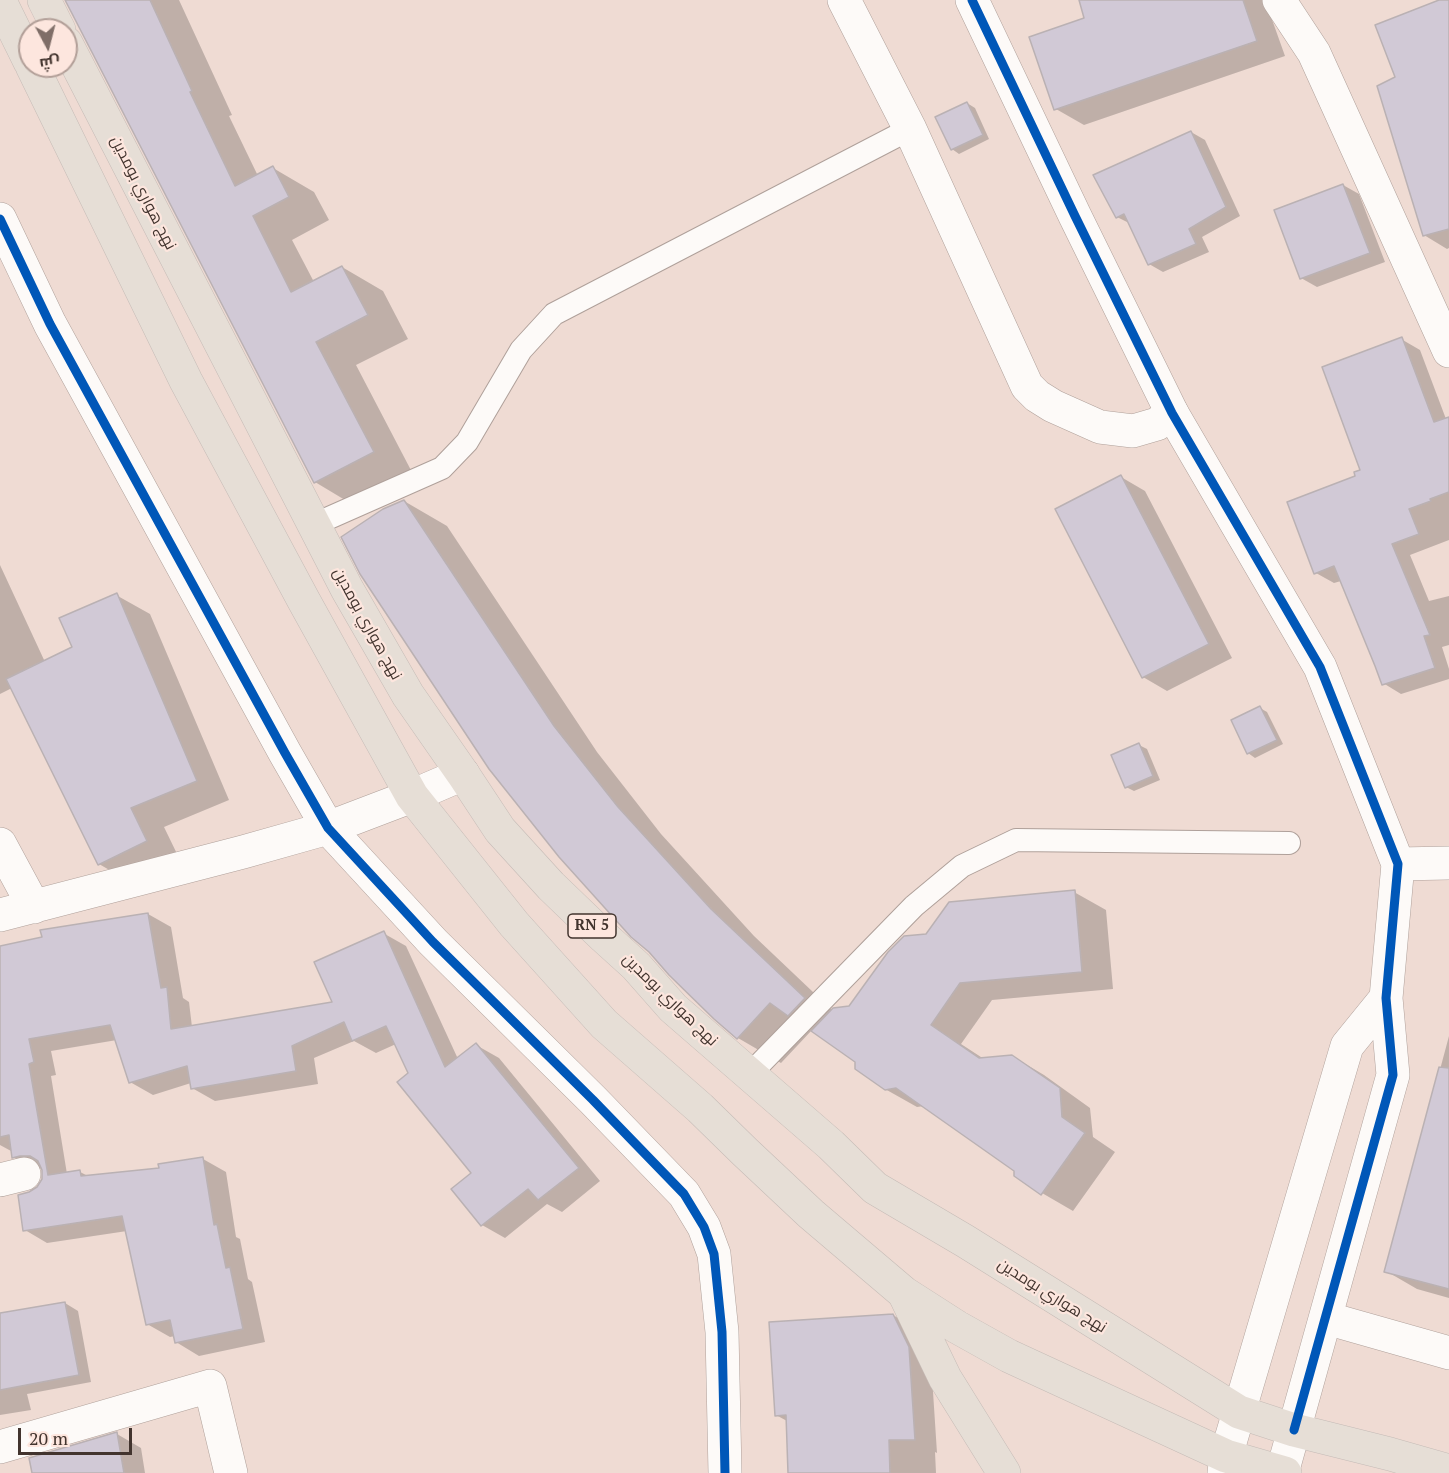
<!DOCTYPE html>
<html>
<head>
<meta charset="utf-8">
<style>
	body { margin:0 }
	#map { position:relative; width:1449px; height:1473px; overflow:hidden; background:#efdbd3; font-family:"PT Serif",Cairo,serif }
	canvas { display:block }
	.north { position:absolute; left:18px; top:18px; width:60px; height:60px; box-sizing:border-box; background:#fde6de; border:2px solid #b29f98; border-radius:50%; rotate:173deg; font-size:16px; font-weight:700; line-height:24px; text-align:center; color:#42342e }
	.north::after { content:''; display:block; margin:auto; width:21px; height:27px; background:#7f6e68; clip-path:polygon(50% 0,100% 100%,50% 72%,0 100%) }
	.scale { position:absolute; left:18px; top:1428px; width:114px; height:27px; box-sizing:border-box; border:3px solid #42342e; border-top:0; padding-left:8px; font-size:18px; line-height:21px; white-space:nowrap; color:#42342e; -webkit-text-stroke:4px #fde6de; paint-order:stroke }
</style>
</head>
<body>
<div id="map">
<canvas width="1449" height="1473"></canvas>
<div class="north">ش</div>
<div class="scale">20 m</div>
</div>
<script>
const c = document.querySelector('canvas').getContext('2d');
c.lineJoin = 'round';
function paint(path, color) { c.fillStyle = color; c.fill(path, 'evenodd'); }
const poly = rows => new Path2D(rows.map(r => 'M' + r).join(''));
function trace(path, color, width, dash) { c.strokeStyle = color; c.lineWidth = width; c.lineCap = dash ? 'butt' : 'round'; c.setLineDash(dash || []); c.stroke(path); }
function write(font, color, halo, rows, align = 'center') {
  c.font = font + ' "PT Serif",Cairo,serif'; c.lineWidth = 4.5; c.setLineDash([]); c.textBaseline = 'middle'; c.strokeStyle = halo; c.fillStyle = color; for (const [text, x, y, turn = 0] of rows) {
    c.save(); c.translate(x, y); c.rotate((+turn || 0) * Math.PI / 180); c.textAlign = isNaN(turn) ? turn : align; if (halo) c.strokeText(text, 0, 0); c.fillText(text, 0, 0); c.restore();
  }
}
const shadow = poly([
	[67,0,179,0,232,115,229,116,258,176,273,168,314,192,329,220,292,240,314,282,342,267,383,291,408,339,356,365,414,476,355,506,315,482],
	[1080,0,1265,0,1285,56,1084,125,1056,109,1086,19],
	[1443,0,1449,0,1449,248,1447,249,1424,235,1397,78],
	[967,103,975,108,989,139,959,154,952,149],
	[1191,132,1205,140,1240,216,1202,237,1209,252,1163,272,1149,264,1131,224,1117,217],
	[1343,185,1359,194,1385,262,1317,287,1301,278],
	[1401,339,1420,350,1446,419,1449,418,1449,540,1410,555,1429,601,1449,596,1449,645,1442,647,1449,669,1449,679,1401,694,1383,683,1341,581,1334,583,1316,573,1357,477,1362,471],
	[1121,477,1145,491,1232,658,1167,691,1143,677],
	[404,501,447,526,597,752,661,834,754,936,833,1011,850,1008,927,935,1074,892,1106,910,1113,989,992,1000,961,1044,984,1059,1012,1056,1044,1075,1090,1108,1093,1137,1115,1152,1073,1211,1042,1193,1016,1175,1016,1170,924,1106,917,1107,885,1089,856,1061,812,1030,781,1063,738,1038,715,1018],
	[0,565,45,662,74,647,116,595,150,614,229,800,164,827,180,860,132,883,99,864,12,688,0,694],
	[1260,708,1267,712,1283,744,1255,758,1248,753],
	[1139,745,1147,749,1160,780,1134,791,1126,787],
	[148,914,171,927,183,998,189,1002,192,1027,334,1003,383,933,406,946,458,1059,476,1045,499,1058,600,1181,562,1212,547,1204,505,1238,482,1225,453,1189,473,1173,410,1074,396,1044,376,1053,354,1041,314,1058,318,1084,215,1101,192,1088,191,1083,153,1095,130,1082,117,1040,51,1051,56,1075,51,1076,67,1174,80,1172,88,1176,160,1170,203,1159,226,1172,236,1237,240,1239,248,1279,252,1282,265,1342,199,1356,176,1342,175,1336,170,1337,147,1324,127,1231,47,1243,25,1230,39,1188,44,1179,43,1168,36,1170,13,1157,13,1151,11,1151,0,1145,0,948],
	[1449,1036,1449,1298,1417,1289,1386,1271],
	[65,1303,78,1311,91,1382,27,1394,31,1410,0,1415,0,1313,6,1312,8,1313],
	[893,1315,916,1329,931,1361,937,1453,935,1452,936,1473,790,1473,787,1421,776,1415],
	[117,1434,141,1448,145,1473,33,1473]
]);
const building = poly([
	[65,0,150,0,192,91,190,92,235,186,273,166,289,197,253,216,291,292,342,266,368,315,316,342,374,452,314,483,65,0],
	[1079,0,1243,0,1257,41,1054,110,1029,37,1084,18,1079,0],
	[1439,0,1449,0,1449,229,1423,236,1377,86,1395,77,1375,25,1439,0],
	[967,102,983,135,951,150,935,117,967,102],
	[1191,131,1226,207,1189,229,1196,244,1148,265,1124,214,1116,218,1093,175,1191,131],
	[1343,184,1370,253,1300,279,1274,210,1343,184],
	[1402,337,1434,422,1449,417,1449,492,1430,499,1431,501,1409,509,1419,534,1392,544,1430,635,1424,636,1435,668,1382,685,1375,666,1334,566,1314,574,1287,502,1355,476,1354,472,1360,470,1322,367,1402,337],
	[1121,475,1209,644,1142,678,1055,509,1121,475],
	[404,500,554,726,618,807,711,909,805,998,788,1016,770,1003,737,1039,714,1019,669,975,649,952,631,937,559,857,489,769,360,574,341,537,383,509,404,500],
	[117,593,197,781,131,808,147,841,98,865,6,679,72,647,59,618,117,593],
	[1260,706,1277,740,1247,754,1231,720,1260,706],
	[1139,743,1153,776,1125,788,1111,755,1139,743],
	[1075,890,1082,972,960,983,931,1025,979,1058,1012,1055,1060,1088,1062,1117,1085,1133,1041,1195,1014,1176,1014,1171,896,1088,885,1090,855,1069,855,1062,811,1031,833,1008,849,1006,888,952,904,936,926,934,949,902,1075,890],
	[148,913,161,988,167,987,171,1029,332,1002,314,962,384,931,445,1067,476,1043,579,1168,538,1200,528,1189,481,1226,451,1189,471,1173,397,1082,408,1073,386,1026,352,1041,344,1022,292,1046,296,1071,191,1089,187,1066,129,1083,110,1025,29,1039,34,1062,29,1064,48,1175,80,1170,81,1176,159,1168,158,1164,203,1157,214,1225,217,1224,226,1268,230,1267,243,1329,175,1343,170,1320,146,1325,122,1216,23,1231,18,1195,29,1192,37,1187,42,1179,42,1170,38,1161,30,1156,20,1156,12,1158,9,1135,0,1137,0,946,42,937,40,930,148,913],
	[1439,1067,1449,1068,1449,1289,1384,1272,1439,1067],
	[65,1302,79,1375,0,1390,0,1313,65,1302],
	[893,1314,909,1347,915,1440,889,1440,890,1473,788,1473,786,1415,775,1416,769,1322,893,1314],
	[117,1432,124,1473,32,1473,29,1458,117,1432]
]);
const lane = poly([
	[313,525,442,468,467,442,521,350,554,314,910,129],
	[750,1074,914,906,962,866,1016,840,1289,843]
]);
const street = poly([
	[844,0,910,129,1027,386,1037,396,1053,406,1100,427,1133,431,1157,424,1172,413],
	[1279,0,1314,53,1449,351],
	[0,219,50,324,285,753,328,828,433,942,593,1100,684,1194,704,1227,714,1254,722,1332,725,1473],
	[0,844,34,907],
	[1398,864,1449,863],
	[0,915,243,852,328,828,412,796,463,774],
	[0,1180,24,1174],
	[1326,1318,1449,1353],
	[0,1447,210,1386,231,1473]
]);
const secondary = poly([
	[972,0,1075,216,1172,413,1320,667,1398,864,1386,998,1393,1075,1282,1473],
	[1224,1473,1226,1456,1347,1046,1386,998]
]);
const primary = poly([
	[44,0,59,30],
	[0,1,30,62],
	[66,43,347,589,408,695,463,774,500,830,551,886,604,937,636,966,673,1008,831,1145,875,1188,965,1241,1239,1412,1294,1430,1390,1454,1449,1471],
	[32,66,186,381,304,601,412,796,514,924,604,1024,700,1108,745,1152,811,1214,904,1293,957,1327,1009,1356,1226,1456,1285,1473],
	[904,1293,945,1378,1004,1473]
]);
const cycleway = poly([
	[972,0,1075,216,1172,413,1320,667,1398,864,1386,998,1393,1075,1294,1430],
	[0,219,50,324,285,753,328,828,433,942,593,1100,684,1194,704,1227,714,1254,722,1332,725,1473]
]);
const shields = [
	[592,926,48]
];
const shieldNames = [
	["RN 5",592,926]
];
const streetNames = [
	["نهج هواري بومدين",143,193,63],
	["نهج هواري بومدين",367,624,61],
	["نهج هواري بومدين",670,1000,44],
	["نهج هواري بومدين",1052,1296,32]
];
paint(shadow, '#0003');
paint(building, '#d1c9d6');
trace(building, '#bab1b3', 1.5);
trace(lane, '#afa09a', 24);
trace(street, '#afa09a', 34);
trace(secondary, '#afa09a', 34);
trace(primary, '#c5bbb6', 34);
trace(lane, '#fdfaf8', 22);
trace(street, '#fdfaf8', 33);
trace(secondary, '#fdfaf8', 33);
trace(primary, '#e6ded6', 33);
trace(cycleway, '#0057b8', 9);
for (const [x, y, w] of shields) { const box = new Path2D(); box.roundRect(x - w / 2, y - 12, w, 24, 4.5); c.fillStyle = '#fde6de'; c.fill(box); trace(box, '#42342e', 1.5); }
write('bold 15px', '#42342e', null, shieldNames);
write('16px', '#42342e', '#fde6de', streetNames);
</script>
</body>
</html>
